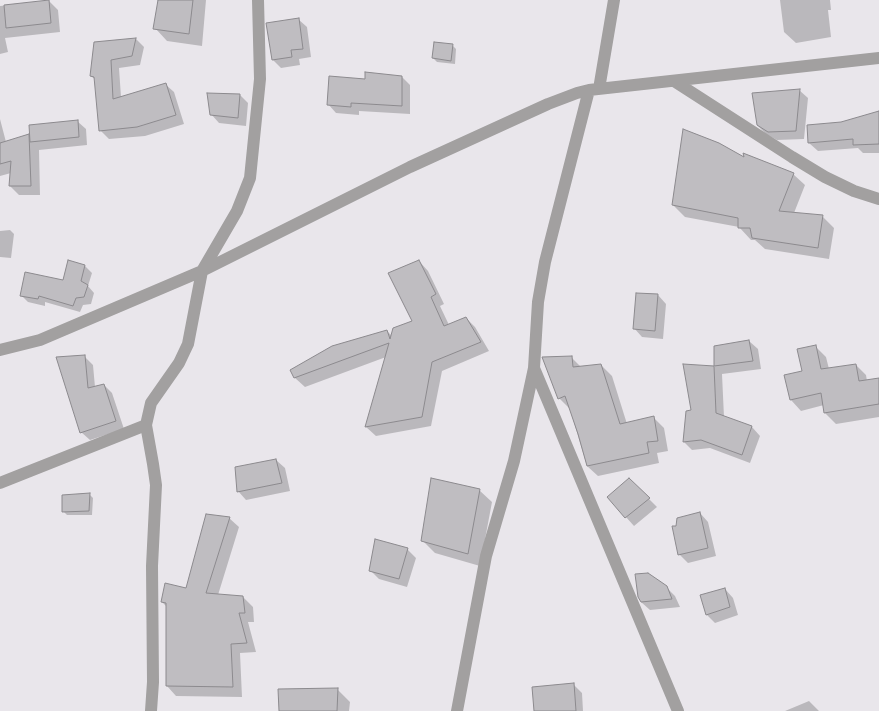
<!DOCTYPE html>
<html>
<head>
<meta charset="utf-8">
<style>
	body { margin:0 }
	canvas { display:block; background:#e9e6eb }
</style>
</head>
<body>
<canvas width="879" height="711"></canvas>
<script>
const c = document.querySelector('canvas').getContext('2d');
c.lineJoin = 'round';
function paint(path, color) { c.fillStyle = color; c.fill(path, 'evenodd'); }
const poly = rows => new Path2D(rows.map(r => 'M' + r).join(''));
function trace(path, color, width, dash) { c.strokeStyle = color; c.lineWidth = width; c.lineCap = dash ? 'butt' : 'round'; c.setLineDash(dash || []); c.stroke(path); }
const shadow = poly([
	[159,0,206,0,202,46,167,41,155,28],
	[780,0,830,0,831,10,828,10,831,37,796,43,784,32],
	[49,1,58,10,60,32,5,38,8,52,0,54,0,6],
	[298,19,307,27,311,57,299,59,300,65,281,68,273,60],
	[136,39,144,47,140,65,119,68,121,97,165,84,174,92,184,124,145,136,109,139,100,130,96,80,91,76],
	[452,45,456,49,455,64,437,62,433,58],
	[402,77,410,85,410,114,359,111,359,115,336,113,328,104,366,80],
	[799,90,808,98,804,139,777,140,766,134,757,125],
	[240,95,248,103,246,126,219,123,211,114],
	[879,113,879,153,863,153,858,148,818,151,809,143,808,126,841,123],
	[0,119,6,142,77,121,86,129,87,145,39,150,40,195,19,195,10,186,11,173,0,176],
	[745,158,793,174,805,185,794,213,822,216,834,228,829,259,765,249,755,240,751,240,739,227,685,217,673,205],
	[10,230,14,234,11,258,0,257,0,231],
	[419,261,428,271,444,304,440,306,449,325,466,318,475,327,489,351,442,371,431,426,376,436,366,427,386,357,305,387,295,378,292,370,387,331,392,336,414,322],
	[85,266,92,273,88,286,94,293,91,304,83,305,80,312,45,302,45,306,28,302,21,295,64,281],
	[658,295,666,304,663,339,642,337,634,328],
	[749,341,758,349,761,369,722,374,724,417,752,427,760,436,750,463,710,448,692,450,684,442,692,411,685,365,715,367,715,347],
	[815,346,826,357,829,369,856,365,866,375,867,381,879,379,879,417,836,424,825,413,824,405,801,411,791,400,785,376,803,371],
	[84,356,93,365,95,387,104,385,112,393,124,429,90,440,81,432],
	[571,357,581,367,601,365,612,376,627,424,653,417,664,428,668,451,657,453,659,463,598,476,587,466,570,409,559,398],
	[276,460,285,468,290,491,246,500,238,491],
	[629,479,657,507,634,526,608,497],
	[479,490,492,502,480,566,435,553,422,540],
	[89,494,93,498,92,515,67,515,63,511],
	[700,513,708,522,716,556,688,563,679,554,677,527],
	[229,518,239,527,218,595,243,597,253,607,254,622,248,622,256,652,240,653,242,697,176,696,167,686,167,607,162,602,187,589],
	[407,549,416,558,407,587,379,579,370,570],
	[666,587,675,596,680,607,650,610,641,602],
	[725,589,733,598,738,615,715,623,707,615],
	[573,684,582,693,583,711,535,711],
	[337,689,350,702,349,711,280,711],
	[809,701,819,711,785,711]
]);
const building = poly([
	[49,0,51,23,6,28,4,5,49,0],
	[158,0,193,0,189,34,153,29,158,0],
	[299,18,303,49,291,50,292,57,272,60,266,23,299,18],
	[136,38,132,56,111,60,113,99,166,83,176,115,137,127,99,131,94,77,90,76,94,42,136,38],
	[434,42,453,44,451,61,432,58,434,42],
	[365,72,402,76,402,106,351,103,351,107,327,105,329,76,365,79,365,72],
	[800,89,796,131,768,132,757,125,752,93,800,89],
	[207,93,240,94,238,118,210,115,207,93],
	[879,111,879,144,853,145,853,139,808,143,807,125,841,122,879,111],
	[78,120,79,137,30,142,29,125,78,120],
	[683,129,719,143,744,157,743,153,794,173,779,211,823,215,818,248,752,238,750,228,738,228,738,218,672,205,683,129],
	[29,134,31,186,9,186,11,161,0,164,0,143,29,134],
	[68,260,85,265,81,281,88,285,84,297,76,298,73,306,39,296,38,299,20,296,25,272,63,280,68,260],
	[419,260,436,294,431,297,444,326,466,317,481,342,432,362,422,417,365,427,389,343,294,378,290,370,332,346,387,330,390,339,393,328,412,321,388,273,419,260],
	[636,293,658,294,655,331,633,329,636,293],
	[749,340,753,361,714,366,714,346,749,340],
	[816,345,821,369,856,364,859,381,879,378,879,404,824,413,821,393,790,400,784,375,802,371,797,349,816,345],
	[85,355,88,388,104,384,116,421,80,433,56,357,85,355],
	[572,356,573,367,601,364,620,424,654,416,658,441,647,442,649,453,587,466,578,434,565,396,558,399,542,357,572,356],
	[683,364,714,366,716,413,752,426,742,455,701,440,683,442,686,411,691,410,683,364],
	[276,459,282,483,237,492,235,467,276,459],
	[431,478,480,489,468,554,421,541,431,478],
	[629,478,650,498,625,518,607,497,629,478],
	[90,493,89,511,62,512,62,495,90,493],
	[700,512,708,548,678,555,672,526,676,526,677,518,700,512],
	[206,514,230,517,206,593,243,596,245,613,239,613,247,643,231,644,233,687,166,686,166,603,161,602,165,583,186,588,206,514],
	[375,539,408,548,399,579,369,571,375,539],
	[648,573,667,586,672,599,641,602,638,597,635,574,648,573],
	[725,588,730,607,706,615,700,595,725,588],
	[574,683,576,711,534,711,532,687,574,683],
	[338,688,337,711,279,711,278,689,338,688]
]);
const minor = poly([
	[674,81,792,157,825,177,854,191,879,199],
	[599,89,614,0],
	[0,350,40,340,202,271,410,167,548,104,577,93,589,90,879,58],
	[534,368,678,711],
	[0,483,146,425],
	[151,711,153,682,152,566,156,485,153,464,146,425,151,403,179,363,188,344,202,271,237,211,250,178,260,79,258,0],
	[457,711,486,556,514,461,534,368,538,302,545,262,589,90]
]);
paint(shadow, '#0003');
paint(building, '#bfbdc1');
trace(building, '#8c8a8e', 1);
trace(minor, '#a2a0a0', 12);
</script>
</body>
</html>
